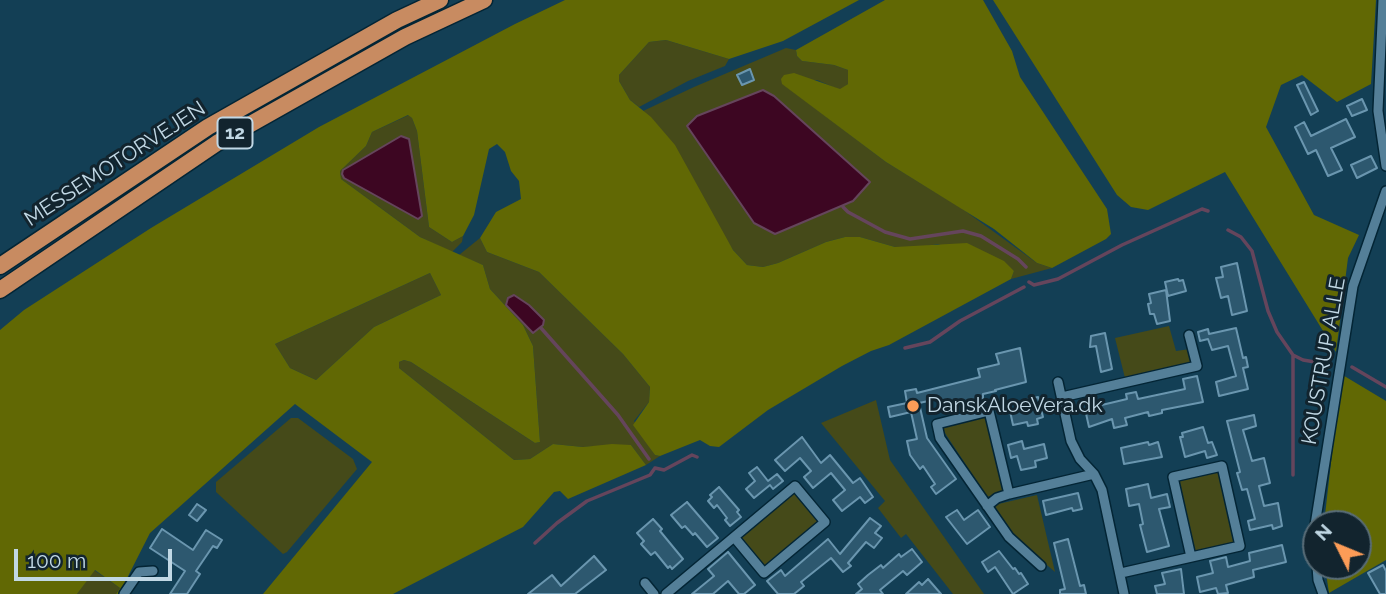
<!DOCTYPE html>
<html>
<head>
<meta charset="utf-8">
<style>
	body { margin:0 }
	#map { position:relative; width:1386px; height:594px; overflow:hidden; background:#133f55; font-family:Raleway,sans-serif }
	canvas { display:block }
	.north { position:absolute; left:1302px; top:510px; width:70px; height:70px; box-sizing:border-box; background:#12242e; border:2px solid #586c77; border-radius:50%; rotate:313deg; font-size:19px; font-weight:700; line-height:28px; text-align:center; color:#c1d8e5 }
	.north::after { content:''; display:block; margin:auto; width:24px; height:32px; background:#fd9c57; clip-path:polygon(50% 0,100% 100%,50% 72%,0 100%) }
	.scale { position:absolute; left:14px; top:549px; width:158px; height:32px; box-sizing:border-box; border:4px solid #c1d8e5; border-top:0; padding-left:9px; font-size:21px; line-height:24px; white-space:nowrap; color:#c1d8e5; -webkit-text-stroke:5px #12242e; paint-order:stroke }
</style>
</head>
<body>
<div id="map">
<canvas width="1386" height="594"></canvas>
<div class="north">N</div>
<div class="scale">100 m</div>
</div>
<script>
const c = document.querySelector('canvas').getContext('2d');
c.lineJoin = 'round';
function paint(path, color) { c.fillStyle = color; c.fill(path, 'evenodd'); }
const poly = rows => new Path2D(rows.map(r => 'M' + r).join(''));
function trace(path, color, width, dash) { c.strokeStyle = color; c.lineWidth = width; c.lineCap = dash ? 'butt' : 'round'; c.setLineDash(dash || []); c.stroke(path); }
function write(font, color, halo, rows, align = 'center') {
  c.font = font + ' Raleway,sans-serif'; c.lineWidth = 6; c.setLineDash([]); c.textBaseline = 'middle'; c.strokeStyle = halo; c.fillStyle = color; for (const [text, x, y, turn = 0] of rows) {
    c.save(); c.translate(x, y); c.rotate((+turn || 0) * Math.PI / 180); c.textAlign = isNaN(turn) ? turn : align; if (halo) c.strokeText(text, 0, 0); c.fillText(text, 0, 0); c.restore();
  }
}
const green = poly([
	[666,40,729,59,725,66,688,81,639,107,630,100,619,81,619,75,649,42],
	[786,48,796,50,797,56,802,61,834,65,848,70,848,84,840,90,817,80,783,84,886,162,961,208,1037,263,1052,268,1011,279,1014,271,938,244,915,248,895,247,860,237,845,237,826,242,778,263,763,267,747,265,733,250,643,111,694,87],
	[409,115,412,118,417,131,429,227,452,242,463,236,462,242,452,252,420,237,341,179,340,171,366,146,372,132],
	[480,238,487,252,539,272,623,354,650,387,649,402,634,421,655,455,660,456,646,465,631,445,583,447,553,444,530,459,514,460,399,368,399,362,404,360,411,362,535,443,540,442,533,346,523,325,490,289,483,265,459,255],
	[430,273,441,295,374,327,316,380,290,368,275,344],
	[1169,326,1176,351,1190,349,1193,362,1125,378,1115,338],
	[876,400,890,460,984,594,953,594,906,534,901,538,878,508,885,501,821,423],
	[986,416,1005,492,987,497,941,427],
	[291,418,298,418,353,459,357,469,287,552,283,554,216,492,216,482],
	[1218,471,1235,542,1195,552,1178,480],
	[794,493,819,523,764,568,739,538],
	[1037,495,1055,572,1012,535,994,505],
	[94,570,120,588,116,594,77,594]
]);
const forest = poly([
	[565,0,859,0,783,41,729,59,666,40,649,42,619,75,619,81,630,100,651,117,675,145,733,250,747,265,763,267,778,263,826,242,845,237,860,237,895,247,967,243,1004,261,1014,271,1011,279,889,345,871,351,842,366,768,410,719,447,710,446,700,440,660,456,655,455,633,425,649,402,650,387,623,354,539,272,487,252,480,238,496,212,521,199,519,181,511,171,505,152,497,144,489,149,474,215,463,236,452,242,429,227,417,131,412,118,408,115,372,132,366,146,340,171,341,179,420,237,483,265,490,289,523,325,533,346,540,442,535,443,411,362,404,360,399,362,399,368,514,460,530,459,553,444,583,447,612,444,631,445,646,465,568,499,560,491,554,492,523,527,393,594,263,594,372,462,295,404,150,533,119,594,116,594,120,588,95,570,77,594,0,594,0,330,24,310,151,228,319,127,515,24],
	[430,273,441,295,374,327,316,380,290,368,275,344],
	[885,0,983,0,1012,51,1020,77,1107,209,1111,234,1106,239,1052,268,1037,263,994,229,886,162,782,84,781,79,784,75,794,73,840,89,848,84,848,70,834,65,802,61,797,56,796,50],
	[993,0,1376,0,1371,84,1337,102,1302,75,1281,85,1266,127,1314,215,1359,235,1348,258,1336,352,1225,172,1148,210,1131,207,1117,195],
	[1341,374,1386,401,1386,560,1329,593,1325,566,1358,566,1358,524,1324,524]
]);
const water = poly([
	[763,90,774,96,870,182,853,201,775,234,754,223,687,126,697,116,763,90],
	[401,136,409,139,422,216,418,219,344,178,342,174,343,170,401,136],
	[514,295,529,305,544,320,543,325,533,333,506,305,508,298,514,295]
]);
const stream = poly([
	[843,207,848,212,885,232,910,239,963,231,981,236,1018,259,1026,267],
	[1228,230,1241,237,1252,251,1268,311,1277,332,1293,355,1303,360,1315,362],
	[1029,282,1034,285,1058,279,1122,245,1202,209,1208,211],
	[541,328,618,415,649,459],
	[905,348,930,342,960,321,1024,287],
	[1352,367,1386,387],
	[655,468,664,470,692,455,697,457],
	[1293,475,1293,355],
	[535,543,557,523,587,501,650,475,655,468]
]);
const building = poly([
	[750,69,754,80,742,85,737,75,750,69],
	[1304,82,1318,111,1311,115,1297,85,1304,82],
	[1362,99,1367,110,1352,116,1347,106,1362,99],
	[1346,119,1355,137,1331,148,1342,170,1328,176,1316,150,1308,154,1295,127,1304,122,1311,136,1346,119],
	[1371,156,1377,168,1357,178,1351,165,1371,156],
	[1237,263,1247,311,1232,315,1228,296,1221,298,1216,278,1223,277,1221,267,1237,263],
	[1178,279,1179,281,1183,280,1186,291,1168,296,1165,282,1178,279],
	[1166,290,1170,321,1157,324,1154,314,1150,314,1148,304,1151,303,1149,294,1166,290],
	[1236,328,1243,358,1246,357,1248,367,1243,368,1248,389,1219,396,1216,382,1236,376,1228,346,1212,350,1208,339,1200,341,1198,332,1208,329,1209,334,1236,328],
	[1105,333,1112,369,1101,372,1096,346,1090,347,1091,336,1105,333],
	[1020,348,1026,382,995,390,996,391,983,394,983,398,964,403,941,408,938,399,919,403,927,438,956,479,936,494,931,487,935,484,923,466,920,469,910,455,907,441,917,439,911,412,890,417,888,407,907,403,905,391,916,389,917,393,980,377,978,369,999,364,996,354,1020,348],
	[1197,376,1203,402,1162,410,1162,413,1149,416,1148,412,1125,418,1127,425,1114,428,1112,419,1089,427,1085,409,1127,399,1126,394,1136,392,1138,399,1185,389,1183,379,1197,376],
	[1038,397,1043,417,1037,419,1038,424,1028,426,1027,422,1013,425,1010,411,1027,407,1025,400,1038,397],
	[1254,415,1256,426,1243,430,1252,461,1264,458,1270,483,1259,486,1264,506,1278,503,1282,526,1273,529,1272,525,1250,530,1248,521,1255,519,1247,489,1242,490,1237,473,1240,472,1227,421,1254,415],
	[1203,427,1208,443,1212,442,1217,455,1207,458,1205,451,1185,457,1180,437,1183,437,1182,433,1203,427],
	[802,437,821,463,830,455,853,483,860,478,873,497,865,503,860,497,842,511,833,500,845,490,831,473,813,488,804,477,811,471,800,458,785,471,775,460,802,437],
	[1022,441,1024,449,1044,444,1047,458,1035,461,1036,467,1021,470,1017,456,1011,458,1008,445,1022,441],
	[1148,442,1149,445,1158,442,1162,457,1124,464,1121,448,1148,442],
	[757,467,768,481,777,474,783,481,773,489,770,485,754,498,746,489,755,481,749,473,757,467],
	[1148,484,1151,498,1167,494,1170,507,1159,509,1169,546,1147,552,1140,525,1143,524,1139,504,1129,506,1126,489,1148,484],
	[719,487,739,510,737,512,741,517,730,526,725,520,727,518,717,505,714,508,708,501,712,497,710,495,719,487],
	[1078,493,1082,509,1073,511,1072,508,1046,515,1043,501,1078,493],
	[687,502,718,538,707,547,695,533,693,535,685,526,682,528,671,515,687,502],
	[197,504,206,510,197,521,189,515,197,504],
	[957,510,964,520,978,510,990,527,967,544,946,517,957,510],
	[870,518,881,526,875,533,882,538,874,548,866,542,848,563,851,566,843,572,831,558,801,582,804,586,794,594,778,594,767,581,781,570,785,576,828,539,840,554,870,518],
	[653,519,662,529,660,531,683,559,672,569,670,566,668,568,655,552,651,555,641,544,644,541,637,533,653,519],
	[162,529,193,550,206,530,222,540,217,548,213,546,196,571,200,574,187,594,170,594,185,571,150,548,162,529],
	[1068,539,1080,586,1084,585,1086,594,1060,594,1060,590,1065,589,1054,543,1068,539],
	[1282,545,1286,562,1253,570,1254,577,1226,585,1228,593,1218,594,1216,588,1200,592,1197,577,1213,573,1210,561,1226,557,1228,567,1250,561,1249,553,1282,545],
	[912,549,922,562,907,575,903,571,880,590,883,594,856,594,862,589,858,584,868,575,881,565,883,568,899,554,901,557,912,549],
	[999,551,1013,569,1015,568,1019,574,1021,573,1028,584,1013,594,995,567,988,572,982,562,999,551],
	[728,552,755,585,744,594,739,594,728,581,713,594,692,594,714,576,708,569,728,552],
	[594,556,606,570,575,594,528,594,552,575,561,586,594,556],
	[1383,565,1386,571,1386,594,1380,594,1368,573,1383,565],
	[1181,569,1184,594,1157,594,1155,586,1165,584,1162,573,1181,569],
	[928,579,941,594,906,594,919,582,922,585,928,579]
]);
const street = poly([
	[1383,0,1378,111,1386,166],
	[1058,382,1071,441,1080,459,1094,474,1102,490,1124,594],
	[1062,397,1197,366,1189,335],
	[1009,494,989,411,937,424,940,438,1009,537,1041,566],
	[987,506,997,498,1009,494,1094,474],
	[1316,542,1315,525,1353,286,1386,191],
	[1317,566,1318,580,1323,594],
	[1121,573,1240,546,1222,466,1173,477,1191,557],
	[645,583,654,594],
	[124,594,139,572,153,571],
	[666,594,795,486,825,522,764,573,734,537]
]);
const highway = poly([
	[0,266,208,127,397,20,440,0],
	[0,290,217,143,405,37,484,0]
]);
const markers = [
	[913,406,7,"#fd9c57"]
];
const shields = [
	[235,133,35]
];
const shieldNames = [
	["12",235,133]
];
const streetNames = [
	["MESSEMOTORVEJEN",115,164,-33],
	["KOUSTRUP ALLE",1324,361,-80]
];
const poiNames = [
	["DanskAloeVera.dk",927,406]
];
paint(green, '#454a19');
paint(forest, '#616804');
paint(water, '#3d0622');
trace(water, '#65455c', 2);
trace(stream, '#65455c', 3.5);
paint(building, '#2d586f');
trace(building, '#6a96af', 2);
trace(street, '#032535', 12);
trace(highway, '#032535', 19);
trace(street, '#547f98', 9);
trace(highway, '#c88b61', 16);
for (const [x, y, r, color] of markers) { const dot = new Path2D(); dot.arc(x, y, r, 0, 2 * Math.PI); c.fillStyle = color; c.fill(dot); trace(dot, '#12242e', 2.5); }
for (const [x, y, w] of shields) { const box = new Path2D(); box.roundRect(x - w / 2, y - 15.5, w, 31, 5); c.fillStyle = '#12242e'; c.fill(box); trace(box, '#c1d8e5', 2); }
write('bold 19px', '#c1d8e5', null, shieldNames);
write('21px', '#c1d8e5', '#12242e', streetNames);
write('21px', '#c1d8e5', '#12242e', poiNames, 'left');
</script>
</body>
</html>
